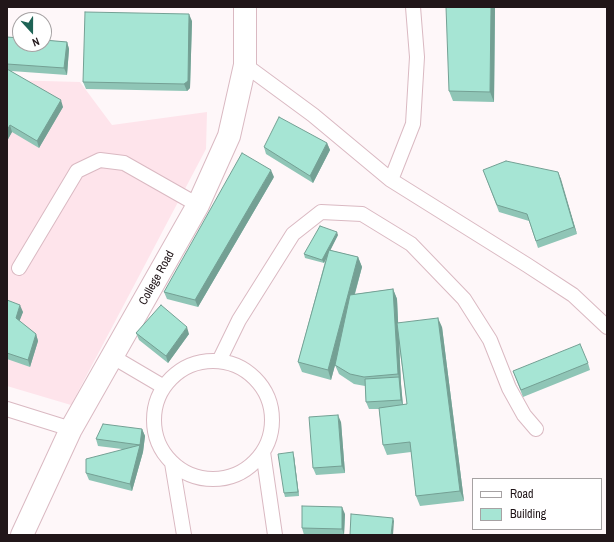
<!DOCTYPE html>
<html>
<head>
<meta charset="utf-8">
<style>
	body { margin:0 }
	#map { position:relative; width:614px; height:542px; overflow:hidden; background:#fef7f9; font-family:"Archivo Narrow",sans-serif }
	canvas { display:block }
	.frame { position:absolute; inset:0; border:8px solid #211619; pointer-events:none }
	.legend { position:absolute; left:472px; top:478px; width:130px; height:52px; box-sizing:border-box; background:#fff; border:1px solid #a6a2a3; margin:0; padding:5px 7px; list-style:none; font-size:12px; color:#211619 }
	.legend li { display:flex; align-items:center; gap:8px; height:20px }
	.legend b { width:20px; border:1px solid #a6a2a3 }
	.north { position:absolute; left:12px; top:12px; width:40px; height:40px; box-sizing:border-box; background:#fff; border:1px solid #a6a2a3; border-radius:50%; rotate:159deg; font-size:11px; font-weight:700; line-height:16px; text-align:center; color:#211619 }
	.north::after { content:''; display:block; margin:auto; width:14px; height:18px; background:#1e6355; clip-path:polygon(50% 0,100% 100%,50% 72%,0 100%) }
</style>
</head>
<body>
<div id="map">
<canvas width="614" height="542"></canvas>
<div class="frame"></div>
<ul class="legend">
<li><b style="height:5px;background:#fff"></b>Road</li>
<li><b style="height:11px;background:#a6e5d4"></b>Building</li>
</ul>
<div class="north">N</div>
</div>
<script>
const c = document.querySelector('canvas').getContext('2d');
c.lineJoin = 'round';
function paint(path, color) { c.fillStyle = color; c.fill(path, 'evenodd'); }
const poly = rows => new Path2D(rows.map(r => 'M' + r).join(''));
function trace(path, color, width, dash) { c.strokeStyle = color; c.lineWidth = width; c.lineCap = dash ? 'butt' : 'round'; c.setLineDash(dash || []); c.stroke(path); }
function write(font, color, halo, rows, align = 'center') {
  c.font = font + ' "Archivo Narrow",sans-serif'; c.lineWidth = 3; c.setLineDash([]); c.textBaseline = 'middle'; c.strokeStyle = halo; c.fillStyle = color; for (const [text, x, y, turn = 0] of rows) {
    c.save(); c.translate(x, y); c.rotate((+turn || 0) * Math.PI / 180); c.textAlign = isNaN(turn) ? turn : align; if (halo) c.strokeText(text, 0, 0); c.fillText(text, 0, 0); c.restore();
  }
}
const built = poly([
	[7,80,80,82,112,125,207,112,206,149,71,405,7,386]
]);
const service = poly([
	[245,65,313,115,391,180,527,265,573,295,607,327],
	[391,180,413,124,417,57,413,7],
	[19,268,77,171,100,160,124,163,198,205],
	[113,357,164,387],
	[219,361,239,320,293,234,321,212,362,214,411,244,464,299,490,340,509,388,524,415,536,429],
	'154 420a59 59 0 1 1 118 0a59 59 0 1 1-118 0Z',
	[7,409,71,429],
	[263,452,275,535],
	[172,463,184,535]
]);
const minor = poly([
	[22,535,71,429,198,205,229,136,245,65,245,7]
]);
const wall = poly([
	[40,7,82,7,82,8],
	[495,7,494,102,453,101,449,91],
	[192,21,190,88,187,91,86,89,83,82],
	[7,37,67,42,69,49,67,75,11,71,63,107,39,148,12,132,7,141],
	[327,143,330,150,313,183,266,154,264,147],
	[483,170,558,172,577,234,538,248,529,221,499,212],
	[274,177,198,307,167,299,164,292],
	[338,235,330,250,358,257,362,267,355,294,393,289,397,299,398,323,442,327,464,501,420,506,416,496,411,452,387,455,383,445,379,409,369,409,366,402,365,386,354,384,339,374,335,365,331,380,302,372,298,362,326,258,324,263,305,258,304,254],
	[399,344,407,404,403,405,401,384],
	[7,300,23,312,19,321,36,334,38,341,30,367,7,359],
	[136,333,189,334,168,363,139,340],
	[588,363,590,370,523,397,513,371],
	[341,422,345,473,316,475,313,468],
	[142,429,145,436,143,452,132,491,89,480,86,473,122,449,98,446,96,439],
	[294,456,299,496,285,497,284,493],
	[345,514,344,535,304,535,302,528]
]);
const shadedWall = poly([
	[491,7,495,7,494,102,490,92],
	[189,14,192,21,190,88,187,91,184,84],
	[67,42,69,49,67,75,64,68],
	[61,100,63,107,39,148,37,141],
	[10,125,12,132,7,141,7,130],
	[327,143,330,150,313,183,310,176],
	[271,170,274,177,198,307,195,300],
	[558,172,561,179,577,234,574,227],
	[337,232,338,235,324,263,322,260],
	[358,257,362,267,331,380,328,370],
	[393,289,397,299,401,384,403,407,401,400,399,377,398,374],
	[20,305,23,312,18,325,16,318],
	[438,318,442,327,464,501,460,491],
	[187,327,189,334,168,363,166,356],
	[36,334,38,341,30,367,28,360],
	[338,415,341,422,345,473,342,466],
	[142,429,145,436,143,452,132,491,130,484],
	[293,452,294,456,299,496,298,492],
	[342,507,345,514,344,535,342,529],
	[393,518,394,521,393,535,391,535]
]);
const building = poly([
	[446,7,491,7,490,92,449,91,446,7],
	[85,12,189,14,188,81,184,84,83,82,85,12],
	[7,37,20,38,20,44,44,44,44,40,67,42,64,68,7,64,7,37],
	[7,69,61,100,37,141,10,125,7,130,7,69],
	[279,117,327,143,310,176,264,147,279,117],
	[242,153,271,170,195,300,164,292,242,153],
	[506,161,558,172,574,227,536,241,527,214,497,205,483,170,506,161],
	[320,226,337,232,322,260,304,254,320,226],
	[329,250,358,257,328,370,298,362,329,250],
	[393,289,398,374,364,377,350,374,335,365,350,295,393,289],
	[7,300,20,305,16,318,36,334,28,360,7,353,7,300],
	[161,305,187,327,166,356,136,333,161,305],
	[438,318,460,491,416,496,410,442,383,445,379,408,407,404,397,323,438,318],
	[580,344,588,363,521,390,513,371,580,344],
	[399,377,401,400,366,402,365,379,399,377],
	[338,415,342,466,313,468,309,417,338,415],
	[103,424,142,429,140,445,96,439,103,424],
	[140,445,130,484,86,473,86,459,140,445],
	[293,452,298,492,284,493,278,454,293,452],
	[302,506,342,507,342,529,302,528,302,506],
	[351,514,393,518,391,535,350,535,351,514]
]);
const streetNames = [
	["College Road",157,278,-61]
];
paint(built, '#fee4eb');
trace(service, '#dab9c2', 16);
trace(minor, '#dab9c2', 24);
trace(service, '#fff', 14);
trace(minor, '#fff', 22);
paint(wall, '#8fc5b6');
paint(shadedWall, '#74a094');
paint(building, '#a6e5d4');
trace(building, '#74a094', 1);
write('12px', '#211619', '#fff', streetNames);
</script>
</body>
</html>
